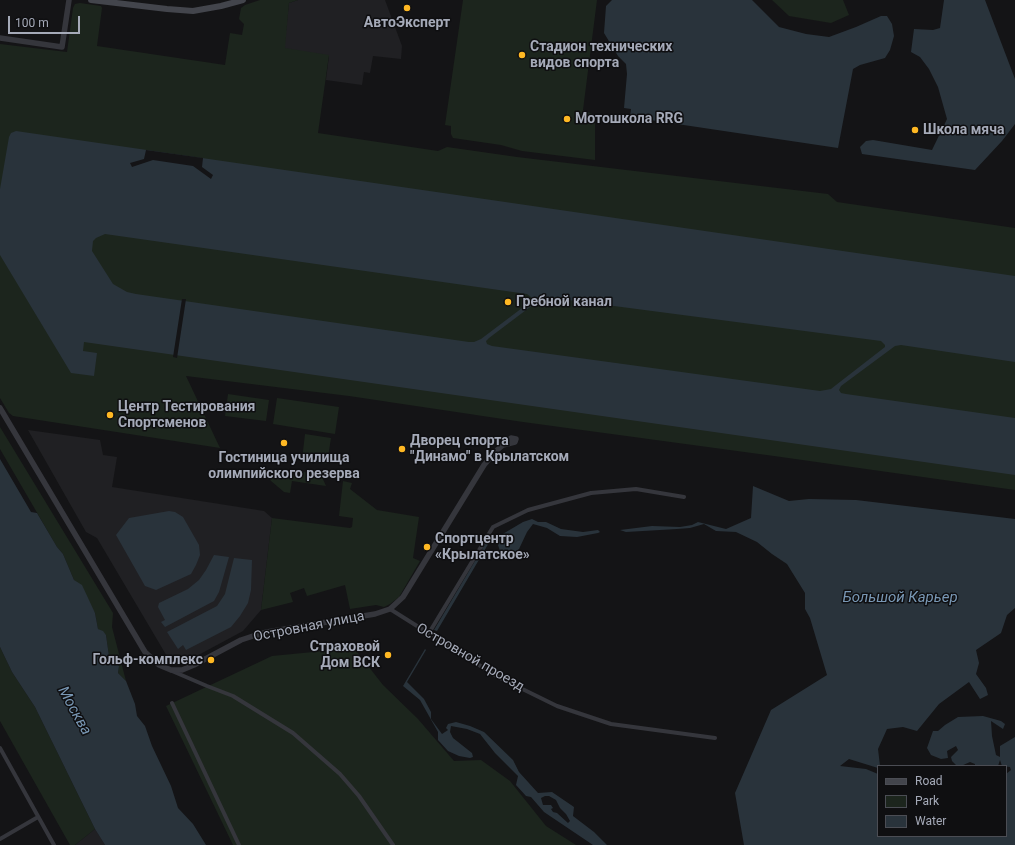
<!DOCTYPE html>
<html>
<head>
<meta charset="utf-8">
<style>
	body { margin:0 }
	#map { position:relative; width:1015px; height:845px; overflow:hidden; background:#141416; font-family:Roboto,sans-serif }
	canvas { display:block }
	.legend { position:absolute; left:877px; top:765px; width:130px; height:72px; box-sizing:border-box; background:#0f0f11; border:1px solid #4b4d54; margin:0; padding:5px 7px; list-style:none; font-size:12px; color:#a5aab8 }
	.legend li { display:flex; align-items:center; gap:8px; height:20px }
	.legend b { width:20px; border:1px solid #4b4d54 }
	.scale { position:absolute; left:8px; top:16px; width:72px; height:18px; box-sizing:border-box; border:2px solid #a5aab8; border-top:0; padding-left:5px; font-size:12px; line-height:14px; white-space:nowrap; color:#a5aab8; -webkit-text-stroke:3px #0f0f11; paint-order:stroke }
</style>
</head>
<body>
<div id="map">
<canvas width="1015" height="845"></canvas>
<ul class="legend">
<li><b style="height:5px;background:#43454c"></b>Road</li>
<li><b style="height:11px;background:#1c251d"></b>Park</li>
<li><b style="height:11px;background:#29333b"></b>Water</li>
</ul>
<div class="scale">100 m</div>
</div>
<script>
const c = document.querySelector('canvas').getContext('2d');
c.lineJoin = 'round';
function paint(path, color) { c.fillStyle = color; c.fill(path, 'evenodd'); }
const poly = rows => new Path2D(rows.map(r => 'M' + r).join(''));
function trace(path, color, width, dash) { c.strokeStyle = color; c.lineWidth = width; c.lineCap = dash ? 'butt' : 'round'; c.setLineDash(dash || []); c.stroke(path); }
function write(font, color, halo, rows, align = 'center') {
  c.font = font + ' Roboto,sans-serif'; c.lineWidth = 3; c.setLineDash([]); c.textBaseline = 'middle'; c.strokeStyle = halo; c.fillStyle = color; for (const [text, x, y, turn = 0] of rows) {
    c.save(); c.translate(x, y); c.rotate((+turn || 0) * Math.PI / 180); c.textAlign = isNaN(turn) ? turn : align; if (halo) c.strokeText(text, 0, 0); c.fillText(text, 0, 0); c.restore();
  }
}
const built = poly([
	[298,0,385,0,402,46,401,59,373,56,370,73,364,72,362,85,326,80,329,56,284,49,289,3],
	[28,430,100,440,103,455,117,457,112,487,264,511,272,518,261,610,243,631,191,659,168,658,97,538,86,532],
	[95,829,105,845,75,845]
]);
const green = poly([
	[260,0,298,0,289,3,285,48,329,55,318,133,438,151,447,147,517,157,828,194,837,202,1015,228,1015,490,774,456,523,422,349,396,186,376,220,448,13,416,9,413,0,398,0,44,67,52,73,8,75,4,80,3,101,6,102,8,97,46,225,65,230,33,242,35,244,24,239,19,241,8,245,5],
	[463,0,597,0,583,110,595,115,595,160,522,151,501,145,453,138,451,134,451,126,445,125],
	[772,0,843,0,849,15,831,23,789,16],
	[228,394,269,400,266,421,225,416],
	[277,398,339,407,335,434,273,424],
	[0,427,113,613,112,627,126,681,118,673,119,666,109,656,106,635,98,629,95,613,74,580,63,554,57,547,0,449],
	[305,434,331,438,327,464,302,460],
	[270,469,295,473,306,472,319,473,322,477,326,486,292,481,290,493,284,492,271,481,267,475,267,471],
	[343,481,352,483,350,489,377,510,419,517,413,558,420,561,399,597,390,604,384,607,376,605,350,609,345,585,307,596,304,588,290,593,293,602,261,610,272,518,350,528,352,527,353,518,339,516],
	[0,647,12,672,35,707,95,829,75,845,70,845,0,721],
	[354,648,383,685,418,719,454,761,481,760,510,781,546,826,576,845,233,845,166,706,272,656]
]);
const water = poly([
	[612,0,752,0,779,27,806,34,829,37,856,27,881,16,887,16,892,24,894,36,890,50,885,58,860,65,853,69,838,148,630,117,631,109,624,108,627,74,626,64,618,56,604,33,606,6],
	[944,0,985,0,1015,79,1015,124,1002,141,975,170,862,154,860,147,866,141,873,140,932,150,947,119,938,87,929,69,920,57,911,52,914,29,933,30,940,28],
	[16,131,1015,276,1015,362,901,345,895,346,841,386,839,390,841,393,846,394,1015,418,1015,475,84,342,83,351,97,353,94,376,71,373,0,255,0,189,9,137,11,133],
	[105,234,527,294,531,297,531,300,530,302,481,339,474,342,469,342,136,294,127,292,113,284,92,251,93,241,96,238],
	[553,298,881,341,885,345,885,347,836,385,831,389,820,391,492,346,487,344,486,341,489,338,538,301,545,299],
	[0,459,31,512,37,513,57,547,63,554,74,580,82,585,95,613,98,629,103,631,106,635,109,656,119,666,118,673,126,681,135,704,137,716,145,726,152,746,171,786,178,808,193,824,206,845,105,845,95,829,35,707,12,672,0,647],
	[753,486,789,501,809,499,856,500,1015,519,1015,608,1007,615,1001,633,976,650,979,663,976,674,986,688,988,695,980,699,969,682,939,704,917,731,903,727,887,729,878,749,880,766,878,766,878,768,849,759,840,766,866,769,878,774,878,836,1006,836,1006,774,1011,770,1010,767,1002,766,1000,760,998,766,975,766,975,764,970,762,961,766,956,765,952,761,951,757,958,750,956,746,947,751,948,758,941,759,931,755,927,748,933,731,938,731,945,725,958,717,983,716,1001,721,1005,724,1003,729,991,721,992,736,996,755,1000,757,1000,746,1015,737,1015,845,744,845,735,793,771,710,827,675,810,618,805,609,805,593,787,564,772,554,757,542,736,532,716,531,704,524,690,528,677,529,626,532,620,530,652,526,680,527,692,525,698,522,726,529,751,518],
	[169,511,175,512,183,517,199,545,200,555,196,565,191,574,156,590,145,586,116,535,129,518],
	[532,519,538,522,546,522,561,529,583,532,598,530,600,532,598,533,577,537,560,536,547,528,533,524,527,532,519,549,512,556,506,555,500,551,498,545,499,538,495,538,490,541,437,631,434,630,488,539,494,535,501,535,523,522],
	[214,555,229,557,219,592,214,601,165,627,161,622,165,620,158,607,159,603,188,589,199,580,206,570],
	[234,558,252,560,251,590,248,603,240,616,231,627,186,650,183,645,178,649,167,632,217,606,225,594],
	[425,649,426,650,407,682,424,699,431,712,431,719,442,734,448,730,446,728,448,724,456,722,470,726,484,732,513,760,519,772,538,793,552,792,574,807,573,816,594,832,607,845,593,845,544,812,531,797,526,796,516,785,518,776,495,753,480,734,467,729,451,726,450,732,453,738,472,753,473,757,470,758,459,756,448,751,438,740,438,732,420,700,403,686],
	[545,796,549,796,556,800,560,808,566,814,570,821,568,823,557,813,553,812,551,809,553,808,551,805,543,805,541,798]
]);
const pier = poly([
	[146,150,203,158,202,167,213,175,211,179,193,166,153,160,132,167,130,163,144,159],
	[182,299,186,299,177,358,173,357]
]);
const minor = poly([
	[390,609,498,677,557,706,611,724,715,738],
	[429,633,493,527,528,510,591,493,636,489,684,497],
	[172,671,207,686,233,696,293,733,340,774,359,796,393,845],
	[172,703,239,845],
	[0,748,54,845],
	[0,839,38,817]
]);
const tertiary = poly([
	[0,38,62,47,69,0],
	[0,408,145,652,159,665,171,670,182,670,194,665,241,640,253,636,267,632,375,614,390,609,403,597,484,465,496,451,503,445,511,438,516,439,515,442,503,445]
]);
const secondary = poly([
	[91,0,167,9,193,11,221,6,243,0]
]);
const markers = [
	[407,8,4,"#ffb823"],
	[522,55,4,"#ffb823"],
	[567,119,4,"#ffb823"],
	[915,130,4,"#ffb823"],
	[508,302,4,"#ffb823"],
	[110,415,4,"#ffb823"],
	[284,443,4,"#ffb823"],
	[402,449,4,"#ffb823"],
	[427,547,4,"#ffb823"],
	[388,655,4,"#ffb823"],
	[211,660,4,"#ffb823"]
];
const poiNames = [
	["АвтоЭксперт",407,23,"center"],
	["Стадион технических",530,47],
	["видов спорта",530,63],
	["Мотошкола RRG",575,119],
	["Школа мяча",923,130],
	["Гребной канал",516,302],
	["Центр Тестирования",118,407],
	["Спортсменов",118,423],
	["Дворец спорта",410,441],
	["\"Динамо\" в Крылатском",410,457],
	["Гостиница училища",284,458,"center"],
	["олимпийского резерва",284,474,"center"],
	["Спортцентр",435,539],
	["«Крылатское»",435,555],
	["Страховой",380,647,"right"],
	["Дом ВСК",380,663,"right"],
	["Гольф-комплекс",203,660,"right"]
];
const streetNames = [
	["Островная улица",309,627,-11],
	["Островной проезд",470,658,30]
];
const waterNames = [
	["Большой Карьер",900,598],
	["Москва",74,711,61]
];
paint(built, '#202023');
paint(green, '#1c251d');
paint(water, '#29333b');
paint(pier, '#141416');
trace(minor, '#35363c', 4);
trace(tertiary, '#35363c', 5.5);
trace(secondary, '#43454c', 6);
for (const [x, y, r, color] of markers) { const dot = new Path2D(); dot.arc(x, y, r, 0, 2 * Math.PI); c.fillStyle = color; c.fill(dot); trace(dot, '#0f0f11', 1.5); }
write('bold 14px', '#a5aab8', '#0f0f11', poiNames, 'left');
write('14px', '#a5aab8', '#0f0f11', streetNames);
write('italic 15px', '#7998b5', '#0f0f11', waterNames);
</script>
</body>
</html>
